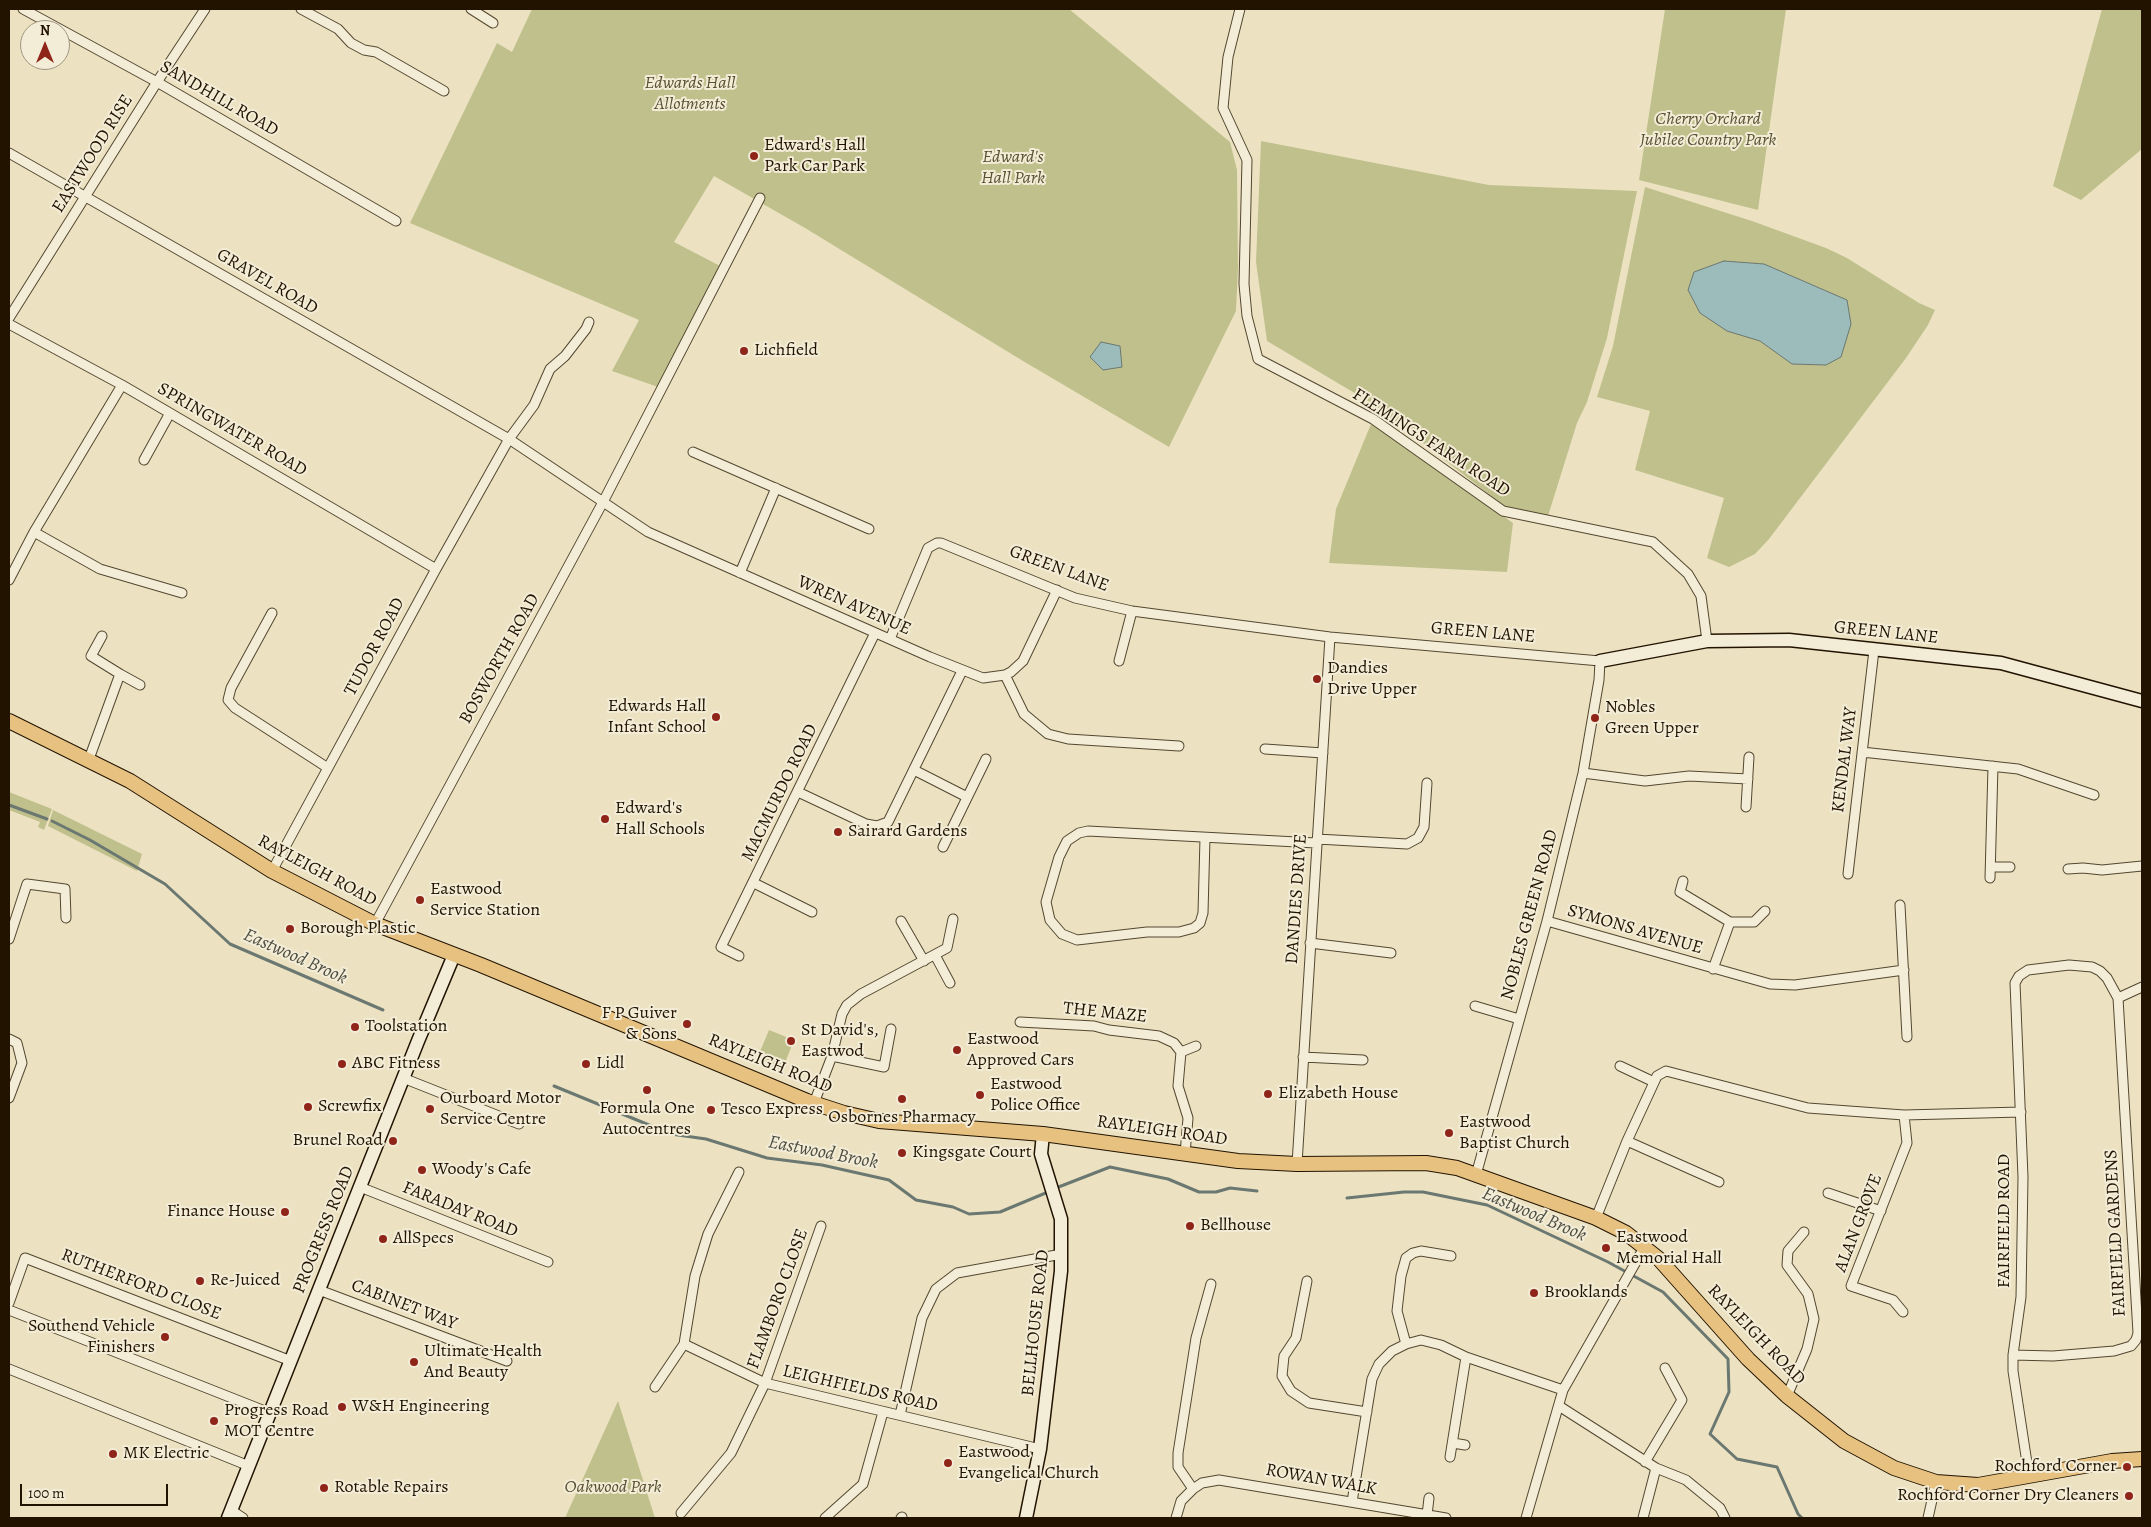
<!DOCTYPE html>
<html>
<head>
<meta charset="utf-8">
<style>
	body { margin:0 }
	#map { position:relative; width:2151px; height:1527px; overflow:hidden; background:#ece2c1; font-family:Alegreya,serif }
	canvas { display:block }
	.frame { position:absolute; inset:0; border:10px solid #221300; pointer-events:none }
	.north { position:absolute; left:20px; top:20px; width:50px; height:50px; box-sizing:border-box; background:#f3ecd7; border:1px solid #9f9581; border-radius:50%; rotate:0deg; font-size:14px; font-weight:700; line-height:20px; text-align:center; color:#221300 }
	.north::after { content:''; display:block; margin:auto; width:18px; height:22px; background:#8f2418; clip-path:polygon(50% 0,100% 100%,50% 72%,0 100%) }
	.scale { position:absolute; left:20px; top:1484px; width:148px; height:22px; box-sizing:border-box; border:2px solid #221300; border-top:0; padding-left:6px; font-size:15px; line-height:18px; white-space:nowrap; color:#221300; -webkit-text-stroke:4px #f3ecd7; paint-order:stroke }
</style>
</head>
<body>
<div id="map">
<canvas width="2151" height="1527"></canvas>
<div class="frame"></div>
<div class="north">N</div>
<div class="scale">100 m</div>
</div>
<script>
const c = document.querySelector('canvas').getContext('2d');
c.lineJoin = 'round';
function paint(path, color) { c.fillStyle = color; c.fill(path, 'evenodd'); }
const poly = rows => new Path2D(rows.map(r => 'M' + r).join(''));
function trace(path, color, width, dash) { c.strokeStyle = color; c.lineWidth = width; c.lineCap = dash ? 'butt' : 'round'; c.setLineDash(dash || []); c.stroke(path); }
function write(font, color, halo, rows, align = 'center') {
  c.font = font + ' Alegreya,serif'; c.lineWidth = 4; c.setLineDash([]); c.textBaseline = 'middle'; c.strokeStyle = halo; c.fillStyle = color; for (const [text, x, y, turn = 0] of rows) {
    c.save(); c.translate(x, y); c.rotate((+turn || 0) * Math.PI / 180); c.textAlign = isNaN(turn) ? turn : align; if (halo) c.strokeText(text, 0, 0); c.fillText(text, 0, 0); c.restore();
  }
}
const green = poly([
	[532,9,1069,9,1230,142,1237,170,1238,268,1236,311,1169,447,1023,361,805,228,714,176,674,242,724,268,661,388,612,371,639,320,410,223,497,43,512,52],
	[1665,9,1786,9,1758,210,1639,180],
	[2102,9,2142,9,2142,149,2081,200,2053,186],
	[1261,141,1489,185,1637,191,1607,338,1587,402,1577,423,1548,516,1505,507,1373,404,1267,341,1256,262],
	[1645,187,1752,221,1826,248,1847,258,1919,303,1935,310,1928,325,1906,358,1769,539,1755,554,1729,567,1707,558,1724,498,1635,470,1650,411,1597,397,1613,346],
	[1371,424,1513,523,1507,572,1329,563,1336,509],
	[9,792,52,809,44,830,38,827,40,822,9,810],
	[53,810,142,854,137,871,48,826],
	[769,1030,794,1040,781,1073,756,1061],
	[618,1401,655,1518,565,1518]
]);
const water = poly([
	[1724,261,1764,264,1847,300,1851,324,1841,357,1826,365,1792,364,1760,341,1727,331,1700,313,1688,290,1694,272,1724,261],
	[1101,342,1120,346,1122,367,1103,370,1090,357,1101,342]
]);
const stream = poly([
	[9,805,47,819],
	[52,821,90,840,165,884,230,944,383,1010],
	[554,1086,671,1134,706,1139,767,1158,822,1165,889,1180,916,1200,953,1207,969,1214,1000,1212,1048,1192],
	[1056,1188,1110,1167,1168,1179,1199,1192,1216,1192,1230,1188,1257,1191],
	[1347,1198,1404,1192,1423,1192,1487,1205,1608,1262,1663,1292,1728,1359,1729,1392,1710,1434,1737,1459,1777,1467,1798,1514,1802,1518]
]);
const street = poly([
	[23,9,157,82,396,221],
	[301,9,338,29,351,43,364,50,376,52,444,91],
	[471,9,493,23],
	[1240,9,1228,57,1223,108,1247,160,1244,284,1247,316,1258,359,1373,419,1503,511,1653,542,1688,574,1701,596,1707,641],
	[9,153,509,439,436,569,272,871],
	[9,318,157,82,205,9],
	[589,322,586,329,565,356,550,369,534,405,509,439,648,532,930,657,983,678,1005,675,1011,672,1023,661,1057,590],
	[9,324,122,385,436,569],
	[693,452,869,529],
	[144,460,170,413],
	[34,532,100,569,182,593],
	[740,573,776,488],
	[9,580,34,532,122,385],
	[272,613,231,688,228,700,235,708,328,768],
	[890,639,928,548,937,543,941,543,1075,598,1132,611,1330,637,1600,661,1599,680,1583,773,1547,921,1476,1175],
	[1119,661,1132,611],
	[120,674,140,685],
	[1005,675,1024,714,1048,734,1068,739,1179,746],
	[1265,749,1323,753],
	[1862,752,2018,769,2094,795],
	[89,759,120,674,91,656,102,636],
	[914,770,967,797],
	[1583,773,1645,781,1689,776,1748,779],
	[798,792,866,824,877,826,888,822,962,671],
	[1746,807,1749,757],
	[1205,838,1203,913,1200,923,1194,928,1179,932,1147,932,1077,940,1062,934,1050,920,1046,902,1059,857,1067,841,1079,833,1088,831,1316,843],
	[1317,839,1407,844,1418,838,1424,827,1427,783],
	[943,847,986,759],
	[1991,867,2010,867],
	[2068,869,2083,868,2102,870,2142,866],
	[1848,874,1874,650],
	[1990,878,1993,766],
	[1683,881,1680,892,1730,922,1713,969],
	[754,883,812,912],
	[1900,905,1907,1037],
	[901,921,924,961],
	[1547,921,1770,984,1795,985,1904,970],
	[1730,922,1754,922,1765,911],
	[375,924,603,502,760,198],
	[9,939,27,884,65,889,66,918],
	[1310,943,1391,953],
	[935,955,950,983],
	[739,956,721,947,875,633],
	[2118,998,2142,987],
	[1475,1006,1519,1019],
	[1020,1022,1094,1026,1109,1030,1159,1036,1174,1043,1181,1052,1178,1086,1188,1118,1185,1154],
	[9,1039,17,1043,22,1063,9,1098],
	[1181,1052,1196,1046],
	[832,1056,884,1067,891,1029],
	[1303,1057,1363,1060],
	[1620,1066,1654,1082],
	[403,1078,519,1124],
	[814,1103,832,1056,842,1014,847,1005,861,994,947,948,953,919],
	[1627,1141,1719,1182],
	[1297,1164,1330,637],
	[739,1172,708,1234,695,1276,684,1344,765,1383,1040,1449],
	[360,1187,548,1262],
	[1828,1193,1881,1211],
	[1596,1218,1627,1141,1657,1076,1666,1071,1808,1108,1904,1115,2021,1112],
	[1307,1281,1296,1338,1284,1356,1282,1376,1291,1391,1309,1403,1367,1412],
	[319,1290,507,1361],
	[9,1303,25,1258,291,1361],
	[9,1310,270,1413],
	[1903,1312,1893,1300,1851,1286,1907,1143,1904,1115],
	[1406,1344,1397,1311,1401,1276,1406,1258,1413,1253,1421,1251,1451,1256],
	[2013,1355,2053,1356,2114,1351,2131,1346,2136,1340,2138,1333,2118,998,2107,978,2100,971,2092,967,2069,965,2028,970,2019,976,2015,983,2023,1177,2021,1297,2013,1355,2013,1371,2029,1476],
	[9,1369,249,1466],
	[655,1387,684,1344],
	[1787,1396,1807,1349,1814,1319,1808,1294,1787,1265,1788,1251,1804,1232],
	[1559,1406,1656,1468,1686,1480,1720,1508,1725,1518],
	[900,1415,922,1318,936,1289,957,1273,1062,1254],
	[1453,1443,1465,1445],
	[1450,1457,1466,1357],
	[1645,1462,1682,1400,1665,1368],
	[1193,1489,1178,1467,1178,1453,1196,1338,1211,1284],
	[1352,1502,1372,1379,1379,1364,1392,1351,1406,1344,1421,1340,1441,1345,1466,1357,1563,1390],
	[231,1510,243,1518],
	[681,1513,731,1453,765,1383,821,1226],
	[1427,1515,1429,1498],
	[825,1518,863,1484,883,1412],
	[901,1518,902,1517],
	[1176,1518,1181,1501,1193,1489,1202,1483,1219,1480,1446,1518],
	[1526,1518,1563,1390,1645,1246],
	[1643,1518,1656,1468],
	[1928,1518,1936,1482]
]);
const secondary = poly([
	[1600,661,1707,641,1789,640,2001,663,2142,701],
	[228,1518,418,1041,454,955],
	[1026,1518,1040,1449,1061,1271,1061,1219,1041,1154,1043,1134]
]);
const primary = poly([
	[9,721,130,781,272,871,375,924,481,965,807,1101,844,1113,879,1121,1043,1134,1238,1161,1297,1164,1426,1163,1457,1168,1596,1218,1626,1233,1659,1259,1748,1359,1787,1396,1844,1441,1894,1468,1936,1482,1978,1485,2112,1461,2142,1459]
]);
const markers = [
	[754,156,5,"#8f2418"],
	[744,351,5,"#8f2418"],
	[1317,679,5,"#8f2418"],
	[716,717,5,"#8f2418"],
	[1595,718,5,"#8f2418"],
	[605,819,5,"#8f2418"],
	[838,832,5,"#8f2418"],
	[420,900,5,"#8f2418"],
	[290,929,5,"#8f2418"],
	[687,1024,5,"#8f2418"],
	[355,1027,5,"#8f2418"],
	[791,1041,5,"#8f2418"],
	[957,1050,5,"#8f2418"],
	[342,1064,5,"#8f2418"],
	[586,1064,5,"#8f2418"],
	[647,1090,5,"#8f2418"],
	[1268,1094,5,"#8f2418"],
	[980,1095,5,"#8f2418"],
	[902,1099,5,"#8f2418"],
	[308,1107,5,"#8f2418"],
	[430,1109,5,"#8f2418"],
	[711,1110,5,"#8f2418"],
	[1449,1133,5,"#8f2418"],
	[393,1141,5,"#8f2418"],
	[902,1153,5,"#8f2418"],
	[422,1170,5,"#8f2418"],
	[285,1212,5,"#8f2418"],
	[1190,1226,5,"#8f2418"],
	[383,1239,5,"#8f2418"],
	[1606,1248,5,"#8f2418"],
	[200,1281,5,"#8f2418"],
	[1534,1293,5,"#8f2418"],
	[165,1337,5,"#8f2418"],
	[414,1362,5,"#8f2418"],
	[342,1407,5,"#8f2418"],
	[214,1421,5,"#8f2418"],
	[113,1454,5,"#8f2418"],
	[948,1463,5,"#8f2418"],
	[2127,1467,5,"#8f2418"],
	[324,1488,5,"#8f2418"],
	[2129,1496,5,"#8f2418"]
];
const parkNames = [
	["Edwards Hall",690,84],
	["Allotments",690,105],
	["Cherry Orchard",1708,120],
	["Jubilee Country Park",1708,141],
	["Edward's",1013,158],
	["Hall Park",1013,179],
	["Oakwood Park",613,1488]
];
const streetNames = [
	["SANDHILL ROAD",219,99,30],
	["EASTWOOD RISE",93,154,-58],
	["GRAVEL ROAD",267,282,30],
	["SPRINGWATER ROAD",232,430,30],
	["FLEMINGS FARM ROAD",1431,443,33],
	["GREEN LANE",1059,569,20],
	["WREN AVENUE",854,606,24],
	["GREEN LANE",1483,633,5],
	["GREEN LANE",1886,633,6],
	["TUDOR ROAD",375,647,-62],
	["BOSWORTH ROAD",500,659,-61],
	["KENDAL WAY",1845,760,-83],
	["MACMURDO ROAD",780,793,-64],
	["RAYLEIGH ROAD",317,871,28],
	["DANDIES DRIVE",1297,899,-86],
	["NOBLES GREEN ROAD",1530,915,-75],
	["SYMONS AVENUE",1635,930,16],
	["THE MAZE",1105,1013,6],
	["RAYLEIGH ROAD",770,1064,22],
	["RAYLEIGH ROAD",1162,1131,8],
	["FARADAY ROAD",460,1210,22],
	["FAIRFIELD ROAD",2005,1221,-90],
	["ALAN GROVE",1859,1223,-69],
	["PROGRESS ROAD",324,1230,-68],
	["FAIRFIELD GARDENS",2116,1233,-93],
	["RUTHERFORD CLOSE",141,1285,21],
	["FLAMBORO CLOSE",778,1299,-70],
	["CABINET WAY",404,1305,21],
	["BELLHOUSE ROAD",1036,1323,-84],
	["RAYLEIGH ROAD",1756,1335,46],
	["LEIGHFIELDS ROAD",860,1389,13],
	["ROWAN WALK",1321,1480,10]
];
const poiNames = [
	["Edward's Hall",764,146],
	["Park Car Park",764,167],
	["Lichfield",754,351],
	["Dandies",1327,669],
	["Drive Upper",1327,690],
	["Edwards Hall",706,707,"right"],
	["Infant School",706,728,"right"],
	["Nobles",1605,708],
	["Green Upper",1605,729],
	["Edward's",615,809],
	["Hall Schools",615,830],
	["Sairard Gardens",848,832],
	["Eastwood",430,890],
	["Service Station",430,911],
	["Borough Plastic",300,929],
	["F P Guiver",677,1014,"right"],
	["& Sons",677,1035,"right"],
	["Toolstation",365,1027],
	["St David's,",801,1031],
	["Eastwod",801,1052],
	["Eastwood",967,1040],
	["Approved Cars",967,1061],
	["ABC Fitness",352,1064],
	["Lidl",596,1064],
	["Eastwood",990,1085],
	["Police Office",990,1106],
	["Elizabeth House",1278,1094],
	["Ourboard Motor",440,1099],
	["Service Centre",440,1120],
	["Screwfix",318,1107],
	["Formula One",647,1109,"center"],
	["Autocentres",647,1130,"center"],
	["Tesco Express",721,1110],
	["Osbornes Pharmacy",902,1118,"center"],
	["Eastwood",1459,1123],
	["Baptist Church",1459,1144],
	["Brunel Road",383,1141,"right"],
	["Kingsgate Court",912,1153],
	["Woody's Cafe",432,1170],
	["Finance House",275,1212,"right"],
	["Bellhouse",1200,1226],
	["Eastwood",1616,1238],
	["Memorial Hall",1616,1259],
	["AllSpecs",393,1239],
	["Re-Juiced",210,1281],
	["Brooklands",1544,1293],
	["Southend Vehicle",155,1327,"right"],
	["Finishers",155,1348,"right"],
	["Ultimate Health",424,1352],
	["And Beauty",424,1373],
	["W&H Engineering",352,1407],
	["Progress Road",224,1411],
	["MOT Centre",224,1432],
	["Eastwood",958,1453],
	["Evangelical Church",958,1474],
	["MK Electric",123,1454],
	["Rochford Corner",2117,1467,"right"],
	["Rotable Repairs",334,1488],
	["Rochford Corner Dry Cleaners",2119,1496,"right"]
];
const waterNames = [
	["Eastwood Brook",295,957,24],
	["Eastwood Brook",823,1153,11],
	["Eastwood Brook",1534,1215,23]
];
paint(green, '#c0c08d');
paint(water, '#9cbcbc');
trace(water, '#6b7871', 1);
trace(stream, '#6b7871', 3);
trace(street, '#544730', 11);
trace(secondary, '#221300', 15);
trace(primary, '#221300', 16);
trace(street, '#f3ecd7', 9);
trace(secondary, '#f3ecd7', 12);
trace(primary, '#e6c180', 14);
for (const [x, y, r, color] of markers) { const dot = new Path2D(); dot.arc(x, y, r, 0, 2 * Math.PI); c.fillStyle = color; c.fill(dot); trace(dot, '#f3ecd7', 2); }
write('italic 18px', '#595031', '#f3ecd7', parkNames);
write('18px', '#221300', '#f3ecd7', streetNames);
write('18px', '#221300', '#f3ecd7', poiNames, 'left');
write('italic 19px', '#4d4e42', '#f3ecd7', waterNames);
</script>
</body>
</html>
